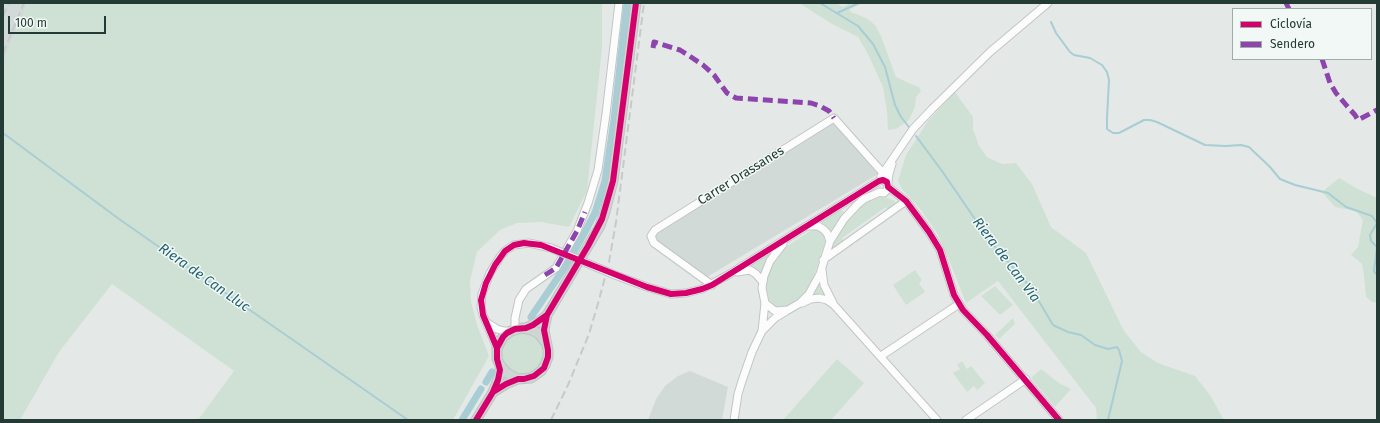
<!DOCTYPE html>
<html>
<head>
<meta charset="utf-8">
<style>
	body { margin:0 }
	#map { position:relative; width:1380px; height:423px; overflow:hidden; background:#e4e9e7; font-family:"Fira Sans",sans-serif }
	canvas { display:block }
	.frame { position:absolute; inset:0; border:4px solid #243b35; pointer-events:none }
	.legend { position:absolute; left:1232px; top:8px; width:140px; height:52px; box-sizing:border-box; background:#f2f8f5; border:1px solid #a0aca8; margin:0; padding:5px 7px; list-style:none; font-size:12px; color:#243b35 }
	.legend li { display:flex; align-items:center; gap:8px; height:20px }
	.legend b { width:20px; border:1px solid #a0aca8 }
	.scale { position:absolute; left:8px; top:16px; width:98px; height:18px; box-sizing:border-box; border:2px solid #243b35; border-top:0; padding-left:5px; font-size:12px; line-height:14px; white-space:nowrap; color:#243b35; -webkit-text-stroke:3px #f2f8f5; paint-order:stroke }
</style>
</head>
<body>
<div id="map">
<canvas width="1380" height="423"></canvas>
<div class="frame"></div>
<ul class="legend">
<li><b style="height:5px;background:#d6006c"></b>Ciclovía</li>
<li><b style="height:5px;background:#8e44ad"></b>Sendero</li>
</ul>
<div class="scale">100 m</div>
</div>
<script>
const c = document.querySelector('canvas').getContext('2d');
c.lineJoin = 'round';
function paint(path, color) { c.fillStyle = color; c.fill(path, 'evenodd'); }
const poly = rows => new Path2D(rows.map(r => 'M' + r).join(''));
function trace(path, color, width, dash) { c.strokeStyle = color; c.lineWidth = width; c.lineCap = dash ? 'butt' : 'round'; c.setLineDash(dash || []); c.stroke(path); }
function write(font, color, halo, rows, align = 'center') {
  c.font = font + ' "Fira Sans",sans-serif'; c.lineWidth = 3; c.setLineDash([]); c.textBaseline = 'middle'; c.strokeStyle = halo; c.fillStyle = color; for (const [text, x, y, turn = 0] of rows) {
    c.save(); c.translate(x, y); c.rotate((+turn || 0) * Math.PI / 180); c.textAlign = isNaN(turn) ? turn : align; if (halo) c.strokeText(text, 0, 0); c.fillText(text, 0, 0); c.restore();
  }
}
const built = poly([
	[3,3,28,3,3,64],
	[833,122,878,174,707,277,652,242,655,233],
	[690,371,728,387,722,420,648,420,656,399,665,386,678,376]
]);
const green = poly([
	[28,3,602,3,602,48,587,191,569,227,541,222,517,223,500,230,477,252,470,281,471,302,477,325,489,356,453,420,198,420,234,371,112,284,59,352,20,420,3,420,3,64],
	[799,3,835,3,843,7,850,3,862,3,850,9,851,12,866,18,875,25,881,36,896,77,911,84,919,87,921,91,916,97,915,107,909,120,896,129,888,130,887,112,883,87,867,52,858,37,832,24],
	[955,92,973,117,973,129,979,146,987,157,1002,164,1016,163,1032,184,1051,227,1086,253,1124,331,1141,352,1158,363,1195,376,1210,395,1224,420,1097,420,1096,408,998,281,966,303,951,265,937,233,921,210,902,189,898,181,906,155,928,121],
	[1339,178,1358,189,1377,198,1377,303,1372,302,1366,297,1364,275,1362,264,1351,255,1358,247,1363,220,1356,211,1335,207,1322,192],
	[874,197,882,197,890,199,895,201,895,205,889,211,886,207,842,238,845,243,830,251,839,233,849,218,862,204],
	[840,209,844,212,831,231,828,227,822,223,822,220],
	[812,230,821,231,824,236,825,242,812,282,804,294,793,303,783,307,775,306,769,300,767,291,767,279,770,268,781,251,796,240],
	[767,254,768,256,761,272,759,273,750,266,750,265],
	[915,270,922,280,919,283,925,292,906,305,893,285],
	[820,283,821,283,827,297,813,295],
	[995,286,1013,305,1000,315,981,296],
	[1013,318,1015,324,999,339,995,335],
	'501 354a21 21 0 1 1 42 0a21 21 0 1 1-42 0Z',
	[837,359,864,383,831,420,783,420],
	[962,361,967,369,971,366,985,383,977,390,974,386,967,392,953,373,960,369,957,365],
	[1041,369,1059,383,1071,389,1055,407,1031,378]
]);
const stream = poly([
	[820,3,858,26,873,44,885,67,895,105,901,117,909,127],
	[837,13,859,3],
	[1051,22,1056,33,1070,52,1074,55,1090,58,1102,65,1107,72,1109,80,1107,118,1107,129,1113,133,1119,133,1144,120,1150,120,1157,122,1205,145,1226,146,1241,145,1249,147,1270,167,1280,179,1295,185,1328,193,1346,207,1372,216,1377,223,1370,235,1371,241,1377,247,1374,271,1377,275],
	[3,133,119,219,408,420],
	[916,136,942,171,990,241,1031,288,1053,325,1068,332,1081,335,1095,345,1108,349,1117,347,1119,350,1122,361,1108,420]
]);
const canal = poly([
	[531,317,565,267,585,232,595,213,605,181,614,120,627,3],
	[486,382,492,372],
	[462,420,481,389]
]);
const minor = poly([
	[881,176,913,129,932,109,990,52,1048,3],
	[888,187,906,201,929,232,940,250,954,295,963,310,987,335,1059,420],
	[807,226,818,226,823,229,827,233,830,241],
	[823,260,906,201],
	[822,270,824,285,833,303],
	[737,272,750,270,756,274,762,281],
	[615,275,647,287,671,294,686,293,702,289,728,275,879,181,883,180,888,184],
	[712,285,654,243,651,236,655,230,834,118,883,173],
	[765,303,775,311,788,310,800,303,809,294,820,274,830,241,844,219,857,205,864,199,880,192,884,193,887,190,889,174,892,164],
	[802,303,811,299,819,298,827,300,834,305,937,420],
	[486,322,497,329,504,331,511,331],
	[515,329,515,318,519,300,526,289,556,268,577,231,588,203,598,170,606,114,619,3],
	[762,331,775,318,785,312],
	[497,348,483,315,481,307,482,294,490,273,500,257,505,251,514,245,529,243,551,248],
	[881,356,959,304],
	[734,420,738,394,742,381,752,352,762,331,765,303,762,288,764,276,770,261,783,244],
	[966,420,1026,379]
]);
const major = poly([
	[526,328,538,322,547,315,588,246,600,226,605,212,613,181,636,3],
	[546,343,539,334,532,330,522,328,511,331,503,337,497,348,497,359,500,365,507,373,518,379,531,378,541,371,545,365,548,357,548,350,544,330,547,315],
	[493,392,506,384,518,379],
	[476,420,493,392,500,374,500,365]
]);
const rail = poly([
	[3,16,9,3],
	[3,53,24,3],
	[551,420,568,385,589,334,599,300,609,262,616,222,644,3]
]);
const minorBridge = poly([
	[551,248,615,275]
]);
const quiet = poly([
	[1286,3,1289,9],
	[653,48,654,42,680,50,688,55,703,65,714,75,727,93,736,98,811,103,820,106,829,111,834,118],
	[1322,59,1330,83,1336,93,1347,106,1355,115,1358,120,1377,110],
	[545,275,556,268,577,231,585,212]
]);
const cycleway = poly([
	[497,348,483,315,481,300,486,283,495,265,505,251,514,245,524,243,541,245,647,287,671,294,686,293,702,289,712,285,879,181,883,180,887,182,888,187,906,201,929,232,940,250,954,295,963,310,987,335,1059,420],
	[493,392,506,384,518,379,524,379,534,376,544,368,548,357,548,350,544,330,547,315],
	[476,420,493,392,498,380,500,370,497,359,497,348,503,337,507,333,515,329,526,328,533,325,547,315,588,246,602,219,613,181,636,3]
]);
const streetNames = [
	["Carrer Drassanes",741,176,-32]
];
const waterNames = [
	["Riera de Can Via",1006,260,53],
	["Riera de Can Lluc",204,278,35]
];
paint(built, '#d2dad7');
paint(green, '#cfe1d4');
trace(stream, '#a8cdd4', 2);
trace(canal, '#a8cdd4', 7);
trace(minor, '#c1c6c4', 9);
trace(major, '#bdc5c2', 11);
trace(minor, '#fbfcfb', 7);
trace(major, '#ced5d3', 9);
trace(rail, '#c7cac9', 2, [8, 4]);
trace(minorBridge, '#c1c6c4', 9, []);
trace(minorBridge, '#fbfcfb', 7);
trace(quiet, '#8e44ad', 5, [10, 5]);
trace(cycleway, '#d6006c', 6);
write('13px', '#243b35', '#f2f8f5', streetNames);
write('italic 14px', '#236371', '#f2f8f5', waterNames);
</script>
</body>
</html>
